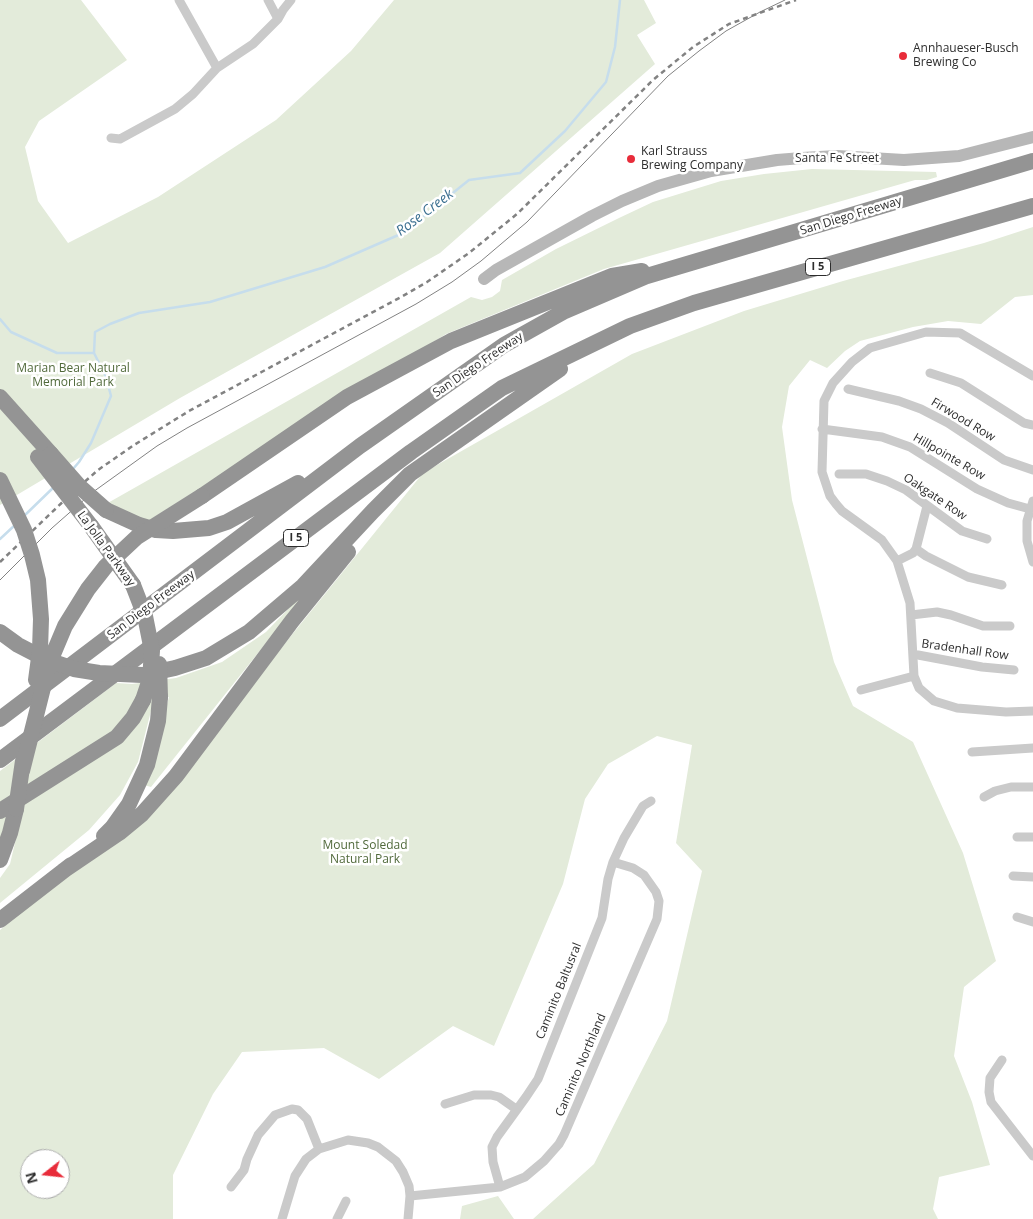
<!DOCTYPE html>
<html>
<head>
<meta charset="utf-8">
<style>
	body { margin:0 }
	#map { position:relative; width:1033px; height:1219px; overflow:hidden; background:#fff; font-family:"Open Sans",sans-serif }
	canvas { display:block }
	.north { position:absolute; left:20px; top:1149px; width:50px; height:50px; box-sizing:border-box; background:#fff; border:1px solid #ababab; border-radius:50%; rotate:254deg; font-size:14px; font-weight:700; line-height:20px; text-align:center; color:#2d2d2d }
	.north::after { content:''; display:block; margin:auto; width:18px; height:22px; background:#e82c3a; clip-path:polygon(50% 0,100% 100%,50% 72%,0 100%) }
</style>
</head>
<body>
<div id="map">
<canvas width="1033" height="1219"></canvas>
<div class="north">N</div>
</div>
<script>
const c = document.querySelector('canvas').getContext('2d');
c.lineJoin = 'round';
function paint(path, color) { c.fillStyle = color; c.fill(path, 'evenodd'); }
const poly = rows => new Path2D(rows.map(r => 'M' + r).join(''));
function trace(path, color, width, dash) { c.strokeStyle = color; c.lineWidth = width; c.lineCap = dash ? 'butt' : 'round'; c.setLineDash(dash || []); c.stroke(path); }
function write(font, color, halo, rows, align = 'center') {
  c.font = font + ' "Open Sans",sans-serif'; c.lineWidth = 5; c.setLineDash([]); c.textBaseline = 'middle'; c.strokeStyle = halo; c.fillStyle = color; for (const [text, x, y, turn = 0] of rows) {
    c.save(); c.translate(x, y); c.rotate((+turn || 0) * Math.PI / 180); c.textAlign = isNaN(turn) ? turn : align; if (halo) c.strokeText(text, 0, 0); c.fillText(text, 0, 0); c.restore();
  }
}
const green = poly([
	[0,0,81,0,127,60,39,121,25,147,38,201,68,243,158,197,276,120,351,51,394,0,644,0,656,23,637,35,655,64,440,253,180,398,0,505],
	[812,169,936,172,937,177,927,180,915,180,604,269,446,334,148,521,106,504,471,297,482,300,492,297,500,291,502,280,556,249,619,218,653,202,721,181,764,174],
	[1033,227,1033,295,1015,297,981,324,948,321,913,327,860,341,845,351,827,368,810,360,789,386,782,427,792,500,834,662,853,706,913,742,963,853,996,961,964,987,954,1056,972,1102,990,1165,939,1177,933,1209,938,1219,533,1219,594,1164,667,1021,702,871,676,843,692,745,657,736,608,764,585,799,563,884,494,1046,453,1026,379,1079,324,1048,242,1052,213,1094,173,1175,173,1219,0,1219,0,930,158,800,423,473,632,354,744,311,843,281,984,243],
	[30,1159,60,1159,60,1189,30,1189],
	[318,578,151,787,144,785,169,697,154,699,138,762,120,795,89,830,0,903,0,878,10,864,18,830,0,838,0,817,107,749,130,712,111,733,0,804,0,771,116,683,132,684,176,678,222,662,266,632],
	[498,1196,514,1219,460,1219,462,1206]
]);
const stream = poly([
	[0,319,11,332,57,353,94,353],
	[73,469,79,462,91,443,111,396,106,377,94,353,95,332,110,324,139,313,210,302,325,267,403,233,469,180,520,173,565,131,606,82,615,47,620,0],
	[24,516,55,486],
	[0,539,15,525]
]);
const street = poly([
	[179,0,217,68],
	[268,0,278,19],
	[111,138,120,139,175,109,193,94,217,68,253,44,278,19,283,10,291,0],
	[930,373,961,383,1024,423,1033,425],
	[1033,376,960,333,926,332,870,348,852,362,833,383,824,401,822,472,830,496,836,504,842,511,882,540,897,561,910,603,914,676,919,688,934,701,957,708,1006,712,1033,711],
	[848,389,899,401,921,409,948,423,1004,460,1033,470],
	[822,429,882,437,910,447,977,489,1008,503,1030,509],
	[839,474,866,474,887,481,906,490,962,531,987,539],
	[1033,501,1027,521,1027,541,1033,562],
	[916,549,926,556,968,577,1002,585],
	[897,561,913,553,916,549,927,506],
	[911,615,937,612,951,615,983,626,1010,626],
	[913,656,918,655,982,667,1014,670],
	[861,690,914,676],
	[972,752,1033,748],
	[984,797,995,791,1011,787,1033,787],
	[1017,837,1033,837],
	[1013,876,1033,877],
	[1017,917,1033,922],
	[1002,1060,990,1078,989,1092,991,1102,1033,1156],
	[445,1104,474,1095,491,1095,499,1097,516,1109],
	[231,1187,244,1170,247,1159,258,1135,275,1115,292,1109,298,1110,307,1119,319,1149],
	[500,1187,493,1162,492,1147,497,1137,526,1097,538,1079,602,918,608,879,613,862,624,838,643,806,651,801],
	[410,1196,500,1187,525,1177,544,1161,559,1144,564,1135,657,919,659,901,656,892,644,875,633,868,613,862],
	[282,1219,295,1176,306,1159,319,1149,348,1140,368,1143,378,1147,396,1161,403,1172,409,1186,410,1196,408,1219],
	[337,1219,346,1201]
]);
const secondary = poly([
	[484,279,496,270,592,216,622,201,658,186,711,171,777,160,802,158,837,156,904,160,959,156,1033,137]
]);
const highway = poly([
	[0,397,51,454],
	[202,496,347,397,451,341,612,276,642,271],
	[106,510,139,525,156,530,173,531,209,528,227,522,298,483],
	[91,526,133,585],
	[0,632,18,645,45,659],
	[147,674,175,668,206,658,249,632,303,586,373,511,410,474,560,369],
	[0,719,360,446,504,345,563,312,647,276,1033,161],
	[0,760,411,452,502,388,630,326,694,303,1033,206],
	[0,811,117,737,133,718,143,700],
	[104,836,112,828,129,804,147,765,158,721,160,697],
	[0,860,10,833,16,809],
	[63,871,119,833,142,814,176,776,292,621,348,552],
	[0,920,71,865]
]);
const tram = poly([
	[0,580,52,528,93,492,157,446,187,428,416,304,452,282,481,261,527,222,668,76,699,51,726,31,760,12,785,0]
]);
const rail = poly([
	[0,562,72,493,98,470,134,445,189,411,401,297,427,282,469,253,517,214,653,80,693,47,729,24,796,0]
]);
const highwayBridge = poly([
	[51,454,80,487,106,510],
	[38,457,91,526],
	[0,480,24,530,32,555,38,580,41,619,40,650,36,680],
	[133,585,145,616,152,651,150,679,143,700],
	[45,659,74,669,99,673,142,675],
	[159,664,160,697],
	[22,771,49,664,65,626,88,589,106,566,137,537,202,496],
	[16,809,23,761]
]);
const markers = [
	[903,56,5,"#e82c3a"],
	[631,159,5,"#e82c3a"]
];
const shields = [
	[818,267,25],
	[296,538,25]
];
const shieldNames = [
	["I 5",818,267],
	["I 5",296,538]
];
const poiNames = [
	["Annhaueser-Busch",913,49],
	["Brewing Co",913,63],
	["Karl Strauss",641,152],
	["Brewing Company",641,166]
];
const streetNames = [
	["Santa Fe Street",837,159],
	["San Diego Freeway",851,216,-17],
	["San Diego Freeway",478,365,-34],
	["Firwood Row",963,420,31],
	["Hillpointe Row",949,457,30],
	["Oakgate Row",935,497,34],
	["La Jolla Parkway",106,549,54],
	["San Diego Freeway",151,605,-37],
	["Bradenhall Row",965,650,8],
	["Caminito Baltusral",559,991,-68],
	["Caminito Northland",581,1065,-67]
];
const parkNames = [
	["Marian Bear Natural",73,369],
	["Memorial Park",73,383],
	["Mount Soledad",365,846],
	["Natural Park",365,860]
];
const waterNames = [
	["Rose Creek",425,213,-37]
];
paint(green, '#e3ebda');
trace(stream, '#c6ddec', 2.5);
trace(street, '#cacaca', 9);
trace(secondary, '#b7b7b7', 12);
trace(highway, '#949494', 16);
trace(tram, '#828282', 1);
trace(rail, '#828282', 2.5, [5, 4]);
trace(highwayBridge, '#949494', 16);
for (const [x, y, r, color] of markers) { const dot = new Path2D(); dot.arc(x, y, r, 0, 2 * Math.PI); c.fillStyle = color; c.fill(dot); trace(dot, '#fff', 2); }
for (const [x, y, w] of shields) { const box = new Path2D(); box.roundRect(x - w / 2, y - 8.5, w, 17, 4); c.fillStyle = '#fff'; c.fill(box); trace(box, '#2d2d2d', 1); }
write('bold 11px', '#2d2d2d', null, shieldNames);
write('12px', '#2d2d2d', '#fff', poiNames, 'left');
write('12px', '#2d2d2d', '#fff', streetNames);
write('12px', '#50693a', '#fff', parkNames);
write('italic 14px', '#3a6f90', '#fff', waterNames);
</script>
</body>
</html>
